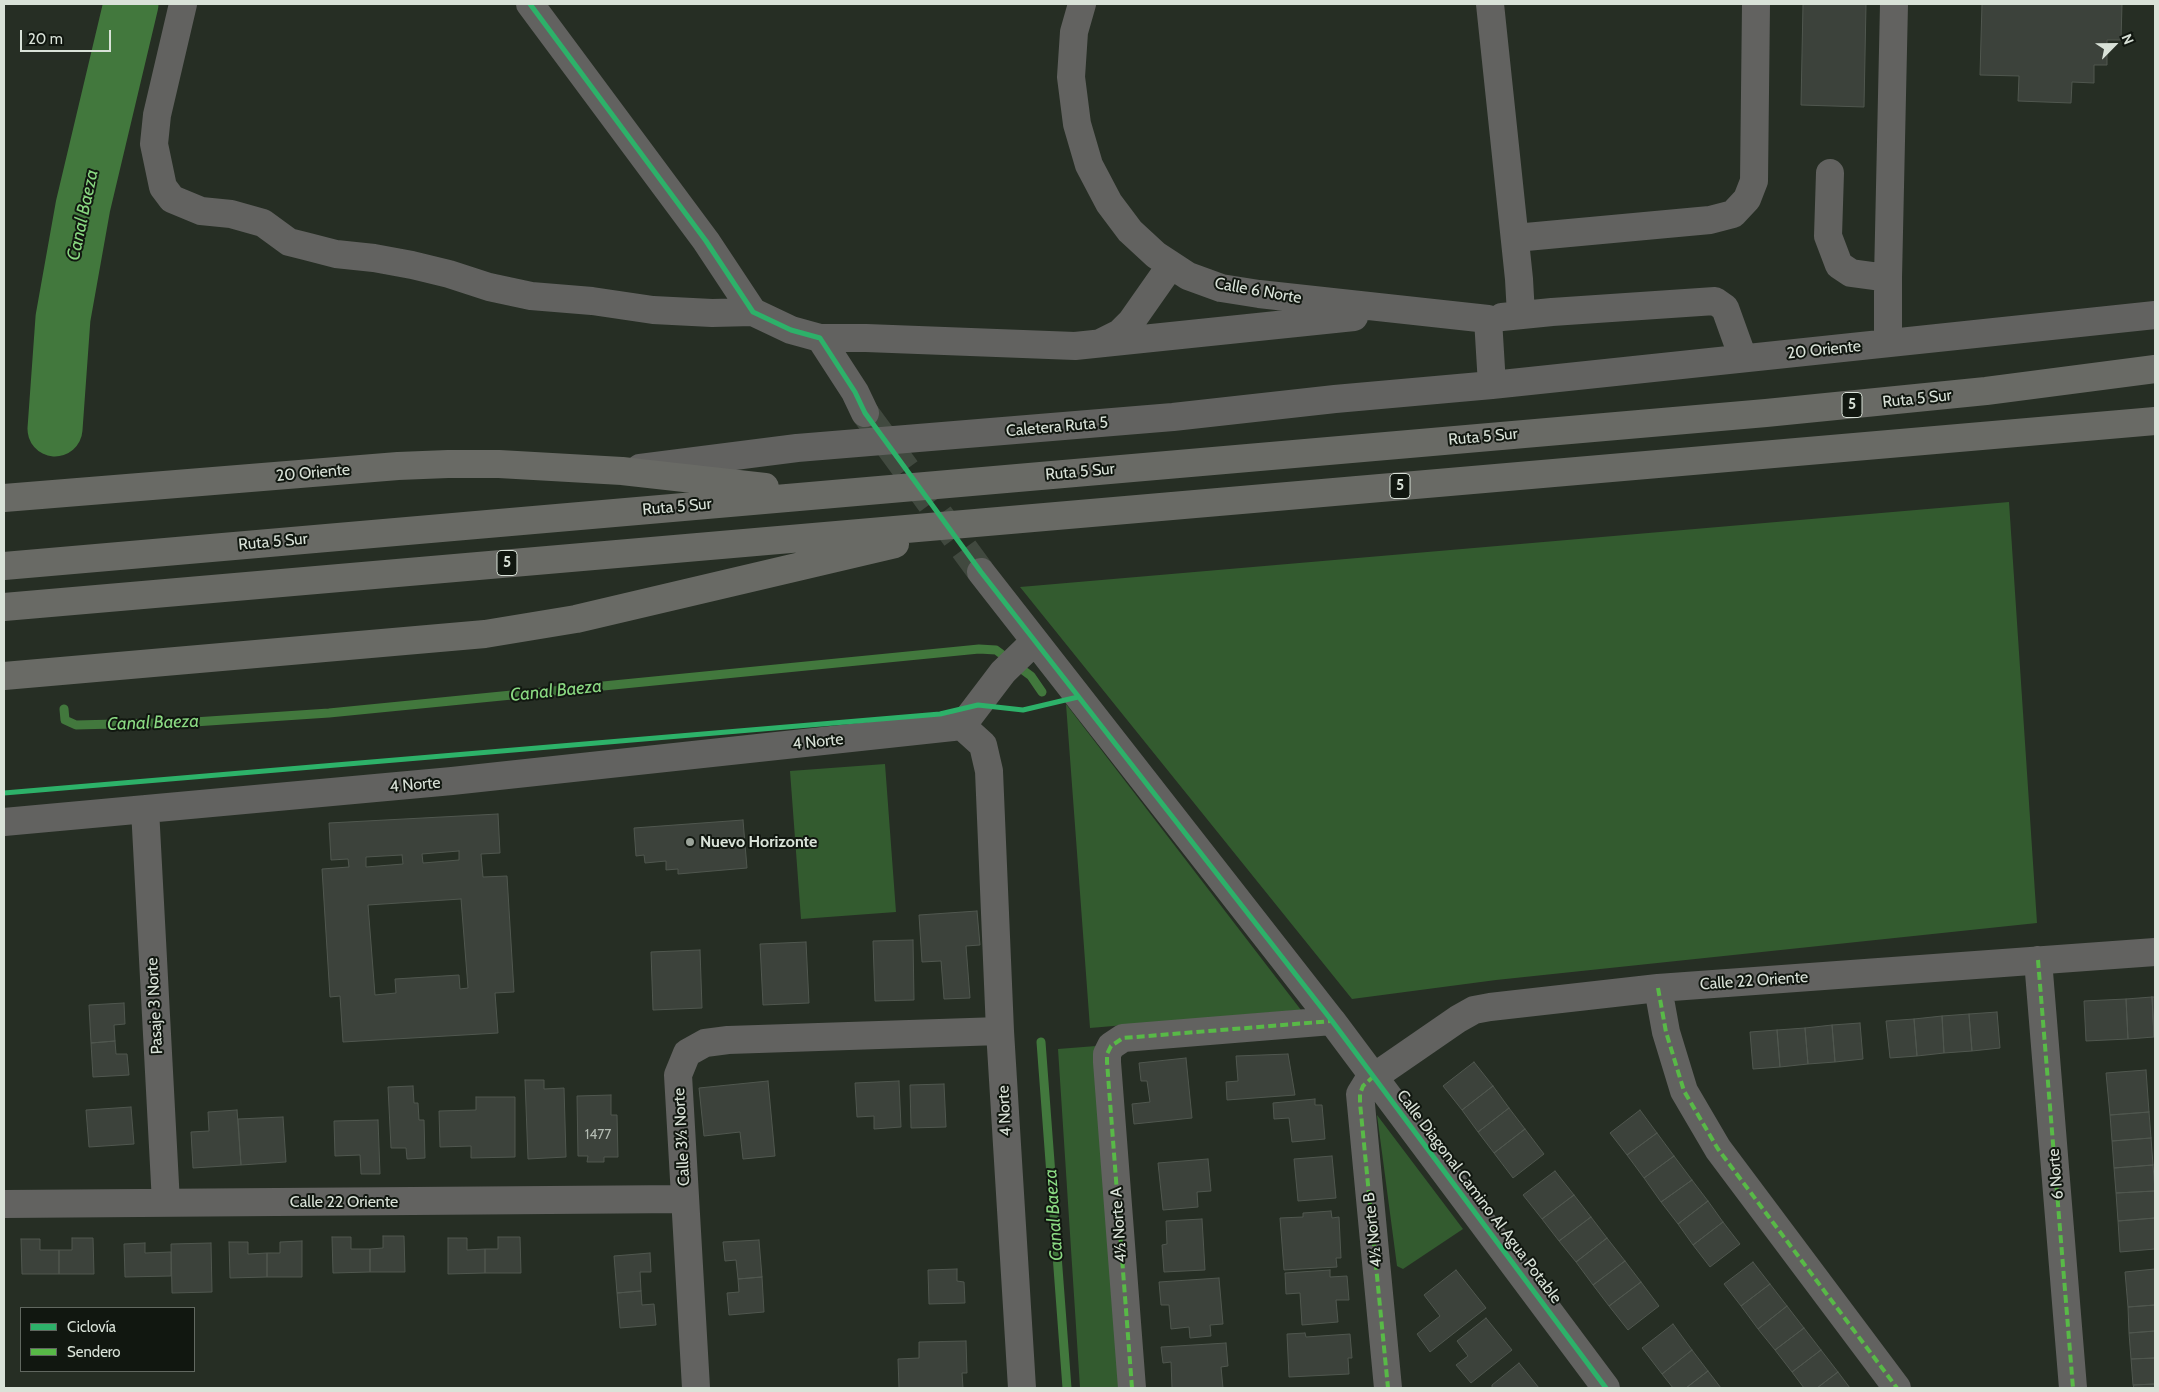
<!DOCTYPE html>
<html>
<head>
<meta charset="utf-8">
<style>
	body { margin:0 }
	#map { position:relative; width:2159px; height:1392px; overflow:hidden; background:#262e24; font-family:Cabin,sans-serif }
	canvas { display:block }
	.frame { position:absolute; inset:0; border:5px solid #d9e2d8; pointer-events:none }
	.legend { position:absolute; left:20px; top:1307px; width:175px; height:65px; box-sizing:border-box; background:#111710; border:1px solid #616860; margin:0; padding:6px 9px; list-style:none; font-size:15px; color:#d9e2d8 }
	.legend li { display:flex; align-items:center; gap:10px; height:25px }
	.legend b { width:25px; border:1px solid #616860 }
	.north { position:absolute; left:2089px; top:20px; width:50px; height:50px; -webkit-text-stroke:4px #111710; paint-order:stroke; rotate:67deg; font-size:14px; font-weight:700; line-height:20px; text-align:center; color:#d9e2d8 }
	.north::after { content:''; display:block; margin:auto; width:18px; height:22px; background:#d9e2d8; clip-path:polygon(50% 0,100% 100%,50% 72%,0 100%) }
	.scale { position:absolute; left:20px; top:30px; width:91px; height:22px; box-sizing:border-box; border:2px solid #d9e2d8; border-top:0; padding-left:6px; font-size:15px; line-height:18px; white-space:nowrap; color:#d9e2d8; -webkit-text-stroke:4px #111710; paint-order:stroke }
</style>
</head>
<body>
<div id="map">
<canvas width="2159" height="1392"></canvas>
<div class="frame"></div>
<ul class="legend">
<li><b style="height:6px;background:#2db169"></b>Ciclovía</li>
<li><b style="height:6px;background:#58b947"></b>Sendero</li>
</ul>
<div class="north">N</div>
<div class="scale">20 m</div>
</div>
<script>
const c = document.querySelector('canvas').getContext('2d');
c.lineJoin = 'round';
function paint(path, color) { c.fillStyle = color; c.fill(path, 'evenodd'); }
const poly = rows => new Path2D(rows.map(r => 'M' + r).join(''));
function trace(path, color, width, dash) { c.strokeStyle = color; c.lineWidth = width; c.lineCap = dash ? 'butt' : 'round'; c.setLineDash(dash || []); c.stroke(path); }
function write(font, color, halo, rows, align = 'center') {
  c.font = font + ' Cabin,sans-serif'; c.lineWidth = 4; c.setLineDash([]); c.textBaseline = 'middle'; c.strokeStyle = halo; c.fillStyle = color; for (const [text, x, y, turn = 0] of rows) {
    c.save(); c.translate(x, y); c.rotate((+turn || 0) * Math.PI / 180); c.textAlign = isNaN(turn) ? turn : align; if (halo) c.strokeText(text, 0, 0); c.fillText(text, 0, 0); c.restore();
  }
}
const green = poly([
	[2009,502,2037,923,1496,980,1352,999,1020,587],
	[1066,704,1301,1010,1090,1028],
	[885,764,896,912,801,919,790,771],
	[1096,1046,1122,1388,1080,1388,1058,1049],
	[1377,1115,1463,1229,1403,1269,1397,1266]
]);
const stream = poly([
	[64,709,65,720,76,725,194,722,329,713,979,649,996,650,1031,676,1042,692],
	[1041,1042,1067,1388]
]);
const river = poly([
	[55,429,63,318,83,206,131,4]
]);
const building = poly([
	[1803,4,1866,4,1864,107,1801,105,1803,4],
	[1982,4,2122,4,2121,40,2107,40,2107,65,2094,65,2094,83,2072,82,2071,103,2018,101,2019,76,1980,75,1982,4],
	[498,814,500,853,481,854,483,877,507,876,514,992,495,993,498,1033,343,1042,340,996,330,997,322,869,349,867,348,859,331,860,329,823,498,814],
	[459,851,459,860,423,863,422,854,459,851],
	[402,855,403,864,366,867,366,857,402,855],
	[461,899,468,988,460,989,459,975,395,979,396,993,375,995,368,905,461,899],
	[743,820,747,868,678,874,678,869,666,870,666,861,645,863,644,855,636,856,634,828,743,820],
	[977,911,980,945,966,946,970,998,944,999,941,961,922,962,919,915,977,911],
	[913,940,914,1000,875,1001,873,941,913,940],
	[806,942,809,1003,763,1005,760,944,806,942],
	[700,950,702,1008,653,1010,651,952,700,950],
	[2152,997,2154,1037,2128,1039,2126,999,2152,997],
	[2152,997,2155,997,2155,1037,2154,1037,2152,997],
	[2126,999,2128,1039,2086,1041,2084,1001,2126,999],
	[124,1003,125,1024,114,1025,115,1041,91,1043,89,1005,124,1003],
	[1997,1012,2000,1048,1972,1051,1969,1014,1997,1012],
	[1969,1014,1972,1051,1944,1053,1942,1016,1969,1014],
	[1942,1016,1944,1053,1917,1056,1914,1019,1942,1016],
	[1914,1019,1917,1056,1890,1058,1886,1021,1914,1019],
	[1860,1023,1863,1059,1835,1062,1832,1025,1860,1023],
	[1832,1025,1835,1062,1808,1064,1805,1028,1832,1025],
	[1805,1028,1808,1064,1780,1067,1777,1030,1805,1028],
	[1777,1030,1780,1067,1753,1069,1750,1032,1777,1030],
	[115,1041,116,1054,127,1054,129,1075,93,1077,91,1043,115,1041],
	[1288,1054,1295,1095,1227,1100,1226,1082,1238,1081,1236,1056,1288,1054],
	[1186,1058,1192,1118,1134,1124,1132,1104,1150,1102,1147,1081,1141,1081,1139,1063,1186,1058],
	[1474,1062,1493,1086,1462,1110,1443,1086,1474,1062],
	[2146,1070,2149,1112,2110,1115,2106,1073,2146,1070],
	[525,1080,544,1080,544,1089,564,1088,566,1157,528,1159,525,1080],
	[768,1081,775,1156,743,1159,740,1132,704,1136,699,1088,768,1081],
	[899,1081,901,1127,874,1129,874,1116,857,1117,855,1083,899,1081],
	[944,1084,946,1127,911,1128,910,1085,944,1084],
	[413,1086,414,1103,418,1103,419,1120,424,1120,425,1158,407,1159,406,1148,391,1148,388,1087,413,1086],
	[1493,1086,1509,1108,1478,1132,1462,1110,1493,1086],
	[611,1095,611,1115,617,1115,618,1157,604,1157,604,1162,587,1162,588,1156,578,1156,577,1096,611,1095],
	[476,1097,515,1097,515,1157,471,1158,471,1146,440,1147,439,1111,476,1110,476,1097],
	[1315,1099,1315,1105,1322,1105,1325,1139,1292,1142,1289,1118,1274,1119,1273,1103,1315,1099],
	[131,1107,134,1144,89,1147,86,1110,131,1107],
	[1509,1108,1525,1129,1494,1153,1478,1132,1509,1108],
	[237,1110,241,1165,193,1168,191,1132,209,1131,208,1112,237,1110],
	[1640,1110,1657,1133,1627,1155,1610,1133,1640,1110],
	[2149,1112,2151,1138,2112,1141,2110,1115,2149,1112],
	[283,1117,286,1162,241,1165,238,1119,283,1117],
	[378,1120,380,1174,361,1174,360,1155,335,1156,334,1121,378,1120],
	[1525,1129,1544,1154,1513,1178,1494,1153,1525,1129],
	[1657,1133,1674,1156,1644,1178,1627,1155,1657,1133],
	[2151,1138,2153,1165,2114,1168,2112,1141,2151,1138],
	[1332,1156,1336,1198,1298,1201,1294,1159,1332,1156],
	[1674,1156,1692,1180,1661,1202,1644,1178,1674,1156],
	[1208,1159,1211,1191,1197,1192,1198,1207,1163,1210,1158,1163,1208,1159],
	[2153,1165,2155,1191,2116,1193,2114,1168,2153,1165],
	[1555,1171,1574,1195,1542,1219,1523,1195,1555,1171],
	[1692,1180,1708,1201,1678,1224,1661,1202,1692,1180],
	[2155,1191,2155,1218,2118,1221,2116,1193,2155,1191],
	[1574,1195,1591,1217,1559,1241,1542,1219,1574,1195],
	[1708,1201,1723,1222,1693,1245,1678,1224,1708,1201],
	[1331,1211,1332,1218,1339,1217,1341,1258,1336,1258,1337,1267,1284,1270,1280,1218,1303,1217,1303,1213,1331,1211],
	[1591,1217,1607,1238,1576,1262,1559,1241,1591,1217],
	[2155,1218,2155,1249,2120,1252,2118,1221,2155,1218],
	[1202,1219,1205,1270,1164,1272,1162,1245,1167,1244,1166,1221,1202,1219],
	[1723,1222,1740,1244,1710,1267,1693,1245,1723,1222],
	[383,1236,404,1236,405,1272,370,1272,370,1249,383,1248,383,1236],
	[332,1237,351,1237,351,1249,370,1249,370,1272,333,1273,332,1237],
	[498,1237,520,1237,521,1273,485,1273,485,1249,498,1249,498,1237],
	[72,1238,93,1238,94,1274,59,1274,59,1250,72,1250,72,1238],
	[448,1238,467,1238,467,1250,485,1249,485,1273,448,1274,448,1238],
	[1607,1238,1625,1261,1593,1285,1576,1262,1607,1238],
	[21,1239,40,1239,40,1250,59,1250,59,1274,22,1274,21,1239],
	[759,1240,762,1277,738,1279,736,1260,725,1261,723,1242,759,1240],
	[302,1241,302,1277,267,1277,267,1253,280,1253,280,1242,302,1241],
	[229,1242,248,1242,248,1254,267,1253,267,1277,230,1278,229,1242],
	[145,1243,145,1253,171,1252,171,1276,125,1277,124,1244,145,1243],
	[211,1243,212,1292,172,1293,171,1244,211,1243],
	[650,1253,651,1272,640,1272,641,1291,617,1293,614,1256,650,1253],
	[1625,1261,1641,1282,1609,1306,1593,1285,1625,1261],
	[1753,1262,1770,1284,1741,1306,1724,1284,1753,1262],
	[957,1269,957,1281,964,1282,965,1303,929,1304,928,1270,957,1269],
	[2155,1269,2155,1305,2128,1307,2125,1272,2155,1269],
	[1330,1270,1330,1277,1347,1276,1349,1300,1336,1300,1338,1322,1302,1325,1300,1293,1286,1294,1285,1273,1330,1270],
	[1456,1270,1486,1308,1430,1352,1417,1334,1440,1316,1424,1295,1456,1270],
	[762,1277,764,1312,729,1315,727,1293,739,1292,738,1279,762,1277],
	[1219,1278,1223,1324,1210,1325,1211,1336,1190,1338,1189,1327,1171,1329,1169,1305,1161,1305,1159,1282,1219,1278],
	[1641,1282,1659,1306,1628,1330,1609,1306,1641,1282],
	[1770,1284,1787,1306,1758,1329,1741,1306,1770,1284],
	[641,1291,642,1305,654,1304,656,1325,620,1328,617,1293,641,1291],
	[2155,1305,2155,1331,2129,1333,2128,1307,2155,1305],
	[1787,1306,1804,1328,1775,1350,1758,1329,1787,1306],
	[1486,1318,1512,1350,1471,1383,1456,1365,1468,1356,1457,1341,1486,1318],
	[1673,1324,1692,1350,1662,1374,1642,1348,1673,1324],
	[1804,1328,1821,1350,1792,1372,1775,1350,1804,1328],
	[2155,1331,2155,1358,2131,1359,2129,1333,2155,1331],
	[1305,1333,1306,1337,1350,1334,1352,1358,1348,1358,1349,1374,1289,1377,1287,1334,1305,1333],
	[966,1341,967,1373,962,1373,963,1388,899,1388,898,1359,919,1358,919,1342,966,1341],
	[1226,1343,1228,1366,1221,1367,1223,1388,1172,1388,1171,1362,1163,1363,1161,1347,1226,1343],
	[1692,1350,1708,1371,1686,1388,1673,1388,1662,1374,1692,1350],
	[1821,1350,1838,1372,1817,1388,1804,1388,1792,1372,1821,1350],
	[2155,1358,2155,1384,2133,1385,2131,1359,2155,1358],
	[1519,1363,1539,1388,1492,1388,1492,1385,1519,1363],
	[1708,1371,1721,1388,1686,1388,1708,1371],
	[1838,1372,1850,1388,1817,1388,1838,1372],
	[2155,1384,2155,1388,2134,1388,2133,1385,2155,1384]
]);
const minorTunnel = poly([
	[865,413,981,572]
]);
const minor = poly([
	[183,4,157,115,154,144,163,187,172,199,201,211,231,214,263,223,289,242,305,246,336,254,374,258,412,265,449,274,489,287,531,296,592,301,653,310,712,313,753,312],
	[530,4,706,241,753,312,791,330,820,338,855,392,865,413],
	[1082,4,1074,32,1071,77,1077,124,1089,165,1109,203,1130,231,1156,255,1188,276,1221,288,1259,294,1488,319,1492,385],
	[1490,4,1519,279,1521,315],
	[1830,173,1828,236,1839,265,1851,273,1888,278],
	[1515,238,1710,220,1733,214,1747,199,1754,181,1756,4],
	[1502,317,1552,312,1715,301,1725,308,1743,358],
	[820,338,866,338,1075,346,1354,317],
	[1102,342,1120,333,1131,322,1171,265],
	[1888,343,1888,278,1894,4],
	[640,468,797,448,1173,417,1335,399,1492,385,2155,315],
	[981,572,1332,1021,1606,1388],
	[962,726,1003,672,1034,642],
	[145,809,166,1203],
	[4,822,452,781,962,726,983,745,989,771,1000,1031,1022,1388],
	[2038,960,2073,1388],
	[1658,988,1666,1032,1684,1091,1718,1149,1897,1388],
	[4,1204,685,1199],
	[696,1388,678,1075,687,1053,705,1043,728,1040,1000,1031],
	[1132,1388,1107,1062,1107,1054,1111,1046,1123,1038,1332,1021],
	[1388,1388,1360,1094,1368,1081,1458,1019,1474,1010,1490,1007,1658,988,2155,952]
]);
const highway = poly([
	[4,498,398,466,448,464,499,464,622,471,765,487],
	[4,566,1766,413,1986,391,2155,369],
	[4,607,2155,421],
	[4,676,485,634,576,619,895,544]
]);
const quiet = poly([
	[2038,960,2073,1388],
	[1658,988,1666,1032,1684,1091,1718,1149,1897,1388],
	[1374,1076,1363,1086,1360,1094,1360,1103,1388,1388],
	[1132,1388,1107,1062,1107,1054,1111,1046,1123,1038,1332,1021]
]);
const cycleway = poly([
	[530,4,706,241,753,312,791,330,820,338,855,392,865,413,981,572,1332,1021,1606,1388],
	[4,793,940,714,978,705,1023,710,1078,697]
]);
const markers = [
	[690,842,5,"#9aa399"]
];
const numberNames = [
	["1477",598,1135]
];
const shields = [
	[1852,405,20],
	[1400,486,20],
	[507,563,20]
];
const shieldNames = [
	["5",1852,405],
	["5",1400,486],
	["5",507,563]
];
const streetNames = [
	["Calle 6 Norte",1258,291,10],
	["20 Oriente",1824,350,-6],
	["Ruta 5 Sur",1917,399,-6],
	["Caletera Ruta 5",1057,427,-5],
	["Ruta 5 Sur",1483,437,-5],
	["Ruta 5 Sur",1080,472,-5],
	["20 Oriente",313,473,-5],
	["Ruta 5 Sur",677,507,-5],
	["Ruta 5 Sur",273,542,-5],
	["4 Norte",818,742,-6],
	["4 Norte",415,785,-5],
	["Calle 22 Oriente",1754,981,-4],
	["Pasaje 3 Norte",155,1006,-93],
	["4 Norte",1005,1111,-93],
	["Calle 3½ Norte",682,1137,-93],
	["6 Norte",2056,1174,-95],
	["Calle Diagonal Camino Al Agua Potable",1479,1197,53],
	["Calle 22 Oriente",344,1202],
	["4½ Norte A",1119,1225,-94],
	["4½ Norte B",1373,1230,-96]
];
const poiNames = [
	["Nuevo Horizonte",700,842]
];
const waterNames = [
	["Canal Baeza",83,215,-78],
	["Canal Baeza",556,691,-6],
	["Canal Baeza",153,723,-2],
	["Canal Baeza",1054,1215,-94]
];
paint(green, '#335b2f');
trace(stream, '#42783d', 9);
trace(river, '#42783d', 55);
paint(building, '#3c423b');
trace(building, '#50574f', 1);
trace(minorTunnel, '#41493f', 28, [28, 14]);
trace(minor, '#626260', 28);
trace(highway, '#696a65', 28);
trace(quiet, '#58b947', 4, [8, 4]);
trace(cycleway, '#2db169', 5);
for (const [x, y, r, color] of markers) { const dot = new Path2D(); dot.arc(x, y, r, 0, 2 * Math.PI); c.fillStyle = color; c.fill(dot); trace(dot, '#111710', 2); }
write('14px', '#b2bab1', null, numberNames);
for (const [x, y, w] of shields) { const box = new Path2D(); box.roundRect(x - w / 2, y - 12.5, w, 25, 4); c.fillStyle = '#111710'; c.fill(box); trace(box, '#d9e2d8', 1); }
write('bold 15px', '#d9e2d8', null, shieldNames);
write('16px', '#d9e2d8', '#111710', streetNames);
write('bold 16px', '#d9e2d8', '#111710', poiNames, 'left');
write('italic 18px', '#8ad982', '#111710', waterNames);
</script>
</body>
</html>
